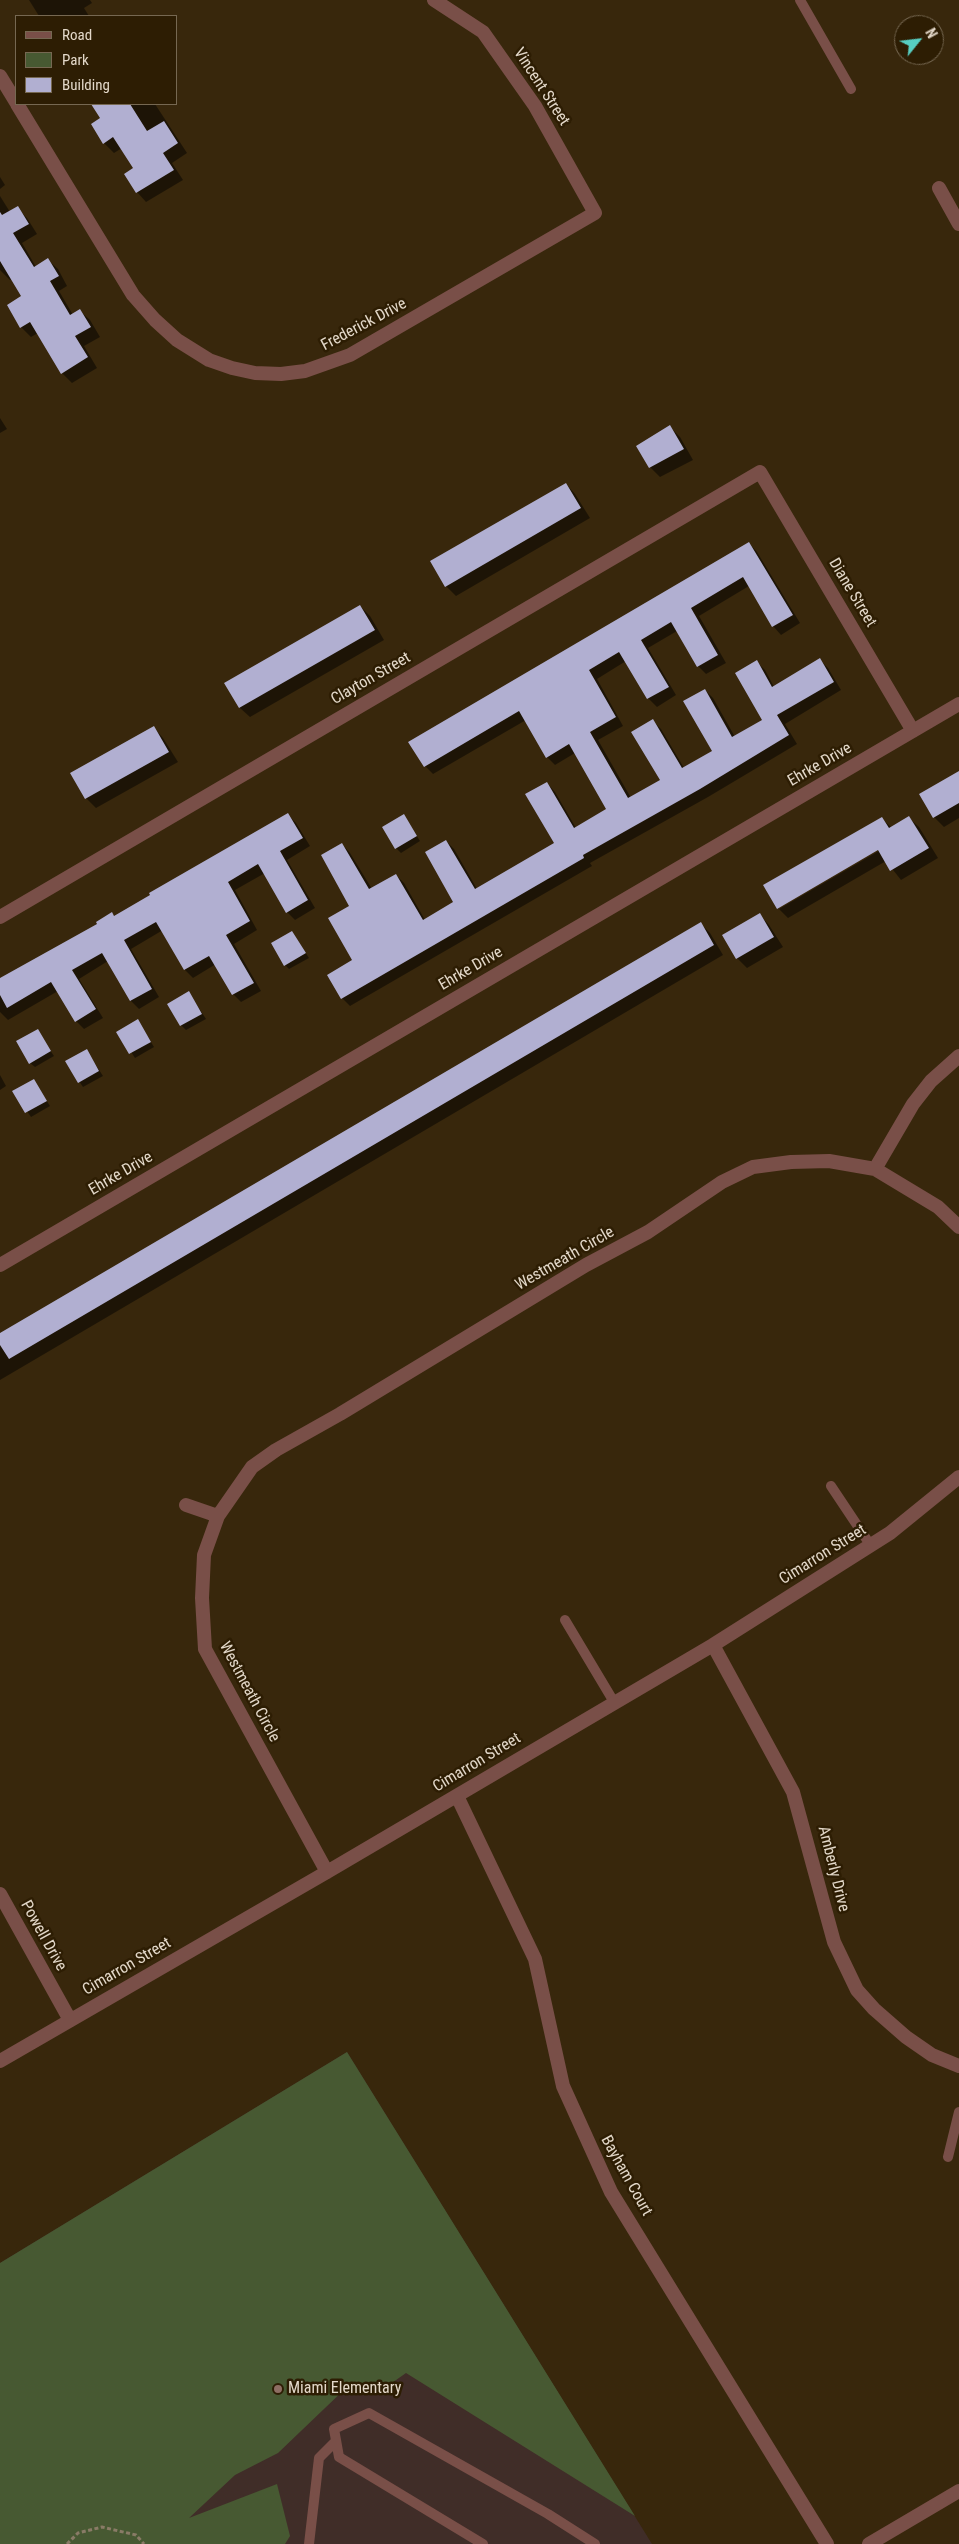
<!DOCTYPE html>
<html>
<head>
<meta charset="utf-8">
<style>
	body { margin:0 }
	#map { position:relative; width:959px; height:2544px; overflow:hidden; background:#38270c; font-family:"Roboto Condensed",sans-serif }
	canvas { display:block }
	.legend { position:absolute; left:15px; top:15px; width:162px; height:90px; box-sizing:border-box; background:#2d1d03; border:1px solid #766852; margin:0; padding:6px 9px; list-style:none; font-size:15px; color:#e3d8c9 }
	.legend li { display:flex; align-items:center; gap:10px; height:25px }
	.legend b { width:25px; border:1px solid #766852 }
	.north { position:absolute; left:894px; top:15px; width:50px; height:50px; box-sizing:border-box; background:#2d1d03; border:1px solid #766852; border-radius:50%; rotate:61deg; font-size:14px; font-weight:700; line-height:20px; text-align:center; color:#e3d8c9 }
	.north::after { content:''; display:block; margin:auto; width:18px; height:22px; background:#57cec2; clip-path:polygon(50% 0,100% 100%,50% 72%,0 100%) }
</style>
</head>
<body>
<div id="map">
<canvas width="959" height="2544"></canvas>
<ul class="legend">
<li><b style="height:6px;background:#794f48"></b>Road</li>
<li><b style="height:14px;background:#475932"></b>Park</li>
<li><b style="height:14px;background:#b1afd1"></b>Building</li>
</ul>
<div class="north">N</div>
</div>
<script>
const c = document.querySelector('canvas').getContext('2d');
c.lineJoin = 'round';
function paint(path, color) { c.fillStyle = color; c.fill(path, 'evenodd'); }
const poly = rows => new Path2D(rows.map(r => 'M' + r).join(''));
function trace(path, color, width, dash) { c.strokeStyle = color; c.lineWidth = width; c.lineCap = dash ? 'butt' : 'round'; c.setLineDash(dash || []); c.stroke(path); }
function write(font, color, halo, rows, align = 'center') {
  c.font = font + ' "Roboto Condensed",sans-serif'; c.lineWidth = 5; c.setLineDash([]); c.textBaseline = 'middle'; c.strokeStyle = halo; c.fillStyle = color; for (const [text, x, y, turn = 0] of rows) {
    c.save(); c.translate(x, y); c.rotate((+turn || 0) * Math.PI / 180); c.textAlign = isNaN(turn) ? turn : align; if (halo) c.strokeText(text, 0, 0); c.fillText(text, 0, 0); c.restore();
  }
}
const education = poly([
	[347,2052,652,2544,0,2544,0,2263]
]);
const green = poly([
	[347,2052,635,2516,406,2373,389,2385,348,2386,278,2453,235,2475,189,2518,277,2484,290,2536,285,2544,0,2544,0,2263]
]);
const shadow = poly([
	[29,0,90,0,92,3,84,8,89,16,39,16],
	[92,104,155,104,187,153,172,163,183,180,146,202,137,192,135,168,122,148,114,153,104,143,102,119],
	[0,177,5,185,0,189],
	[0,196,10,212,17,208,27,218,37,234,22,243,36,267,48,260,58,269,67,286,59,291,73,315,80,311,90,320,100,337,84,346,97,368,72,383,62,373,38,333,31,337,21,327,8,306,23,297,12,279,10,280,0,270],
	[0,418,7,429,0,433],
	[670,427,680,437,693,460,660,477,650,467],
	[566,484,575,494,590,518,456,596,446,586],
	[749,543,757,552,800,623,781,635,773,626,749,586,699,616,726,663,706,674,698,666,677,631,648,648,676,695,657,707,648,698,626,661,597,679,623,726,598,740,631,798,661,780,653,721,661,729,684,768,713,751,705,690,713,698,735,737,764,720,757,662,765,670,774,687,820,660,828,668,841,690,785,724,797,744,708,797,590,863,592,866,350,1006,342,998,354,961,351,906,342,844,350,853,372,889,396,875,404,883,425,920,455,902,446,841,454,849,477,889,556,844,547,783,555,792,576,828,608,810,575,753,555,765,547,757,526,720,433,774,425,766],
	[360,606,370,616,384,640,250,717,240,708,226,683],
	[154,728,163,738,178,762,96,808,86,798],
	[959,777,959,818,944,827,934,817],
	[288,815,296,823,310,846,287,860,315,908,295,920,287,912,265,873,235,890,257,930,234,944,261,991,241,1002,233,994,216,964,193,978,185,970,163,930,131,949,159,997,139,1009,131,1001,108,961,79,979,103,1018,84,1029,76,1021,58,991,8,1020,0,1012,0,979,99,925,112,914,115,917],
	[404,816,420,841,401,853,396,848],
	[909,818,919,827,938,858,901,880,886,861,788,918,779,909,884,848,883,846,779,906,779,909,765,886,882,819,892,828],
	[760,915,769,925,783,947,747,968,737,958],
	[700,923,710,933,723,955,0,1380,0,1335],
	[292,932,309,958,289,969,285,965],
	[189,993,206,1019,186,1030,181,1025],
	[138,1021,154,1047,135,1058,118,1032],
	[37,1031,54,1056,35,1067,30,1063],
	[86,1050,103,1076,83,1087,66,1062],
	[0,1075,6,1086,0,1090],
	[33,1080,50,1106,31,1117,14,1092]
]);
const building = poly([
	[91,104,130,104,147,131,164,121,178,143,163,153,174,170,136,193,124,174,133,168,113,137,103,144,91,124,100,118],
	[18,206,29,224,13,233,34,267,48,258,59,276,50,281,70,315,80,309,91,327,75,336,88,357,61,374,30,322,20,328,7,305,21,296,0,261,0,212,2,215],
	[670,425,684,449,649,468,636,446],
	[566,483,581,508,445,587,430,561],
	[749,542,793,615,772,627,743,577,691,608,718,655,697,667,671,622,641,640,669,687,647,699,619,652,589,670,616,717,590,732,628,798,660,780,631,732,653,719,682,768,712,751,683,701,705,689,732,737,762,720,735,673,757,660,772,687,820,658,834,682,777,715,789,735,700,789,583,855,584,858,341,999,327,975,352,960,328,918,349,906,321,855,342,843,369,889,396,874,423,920,453,902,425,852,446,840,475,889,554,843,525,794,547,782,574,828,606,809,569,744,546,758,519,711,424,767,408,742],
	[360,605,375,630,239,708,224,683],
	[154,726,169,752,85,799,70,773],
	[959,771,959,803,933,818,919,794],
	[288,813,303,838,280,851,308,900,286,913,258,864,228,882,250,921,226,935,254,983,232,995,209,956,184,970,156,922,124,940,152,989,130,1001,102,953,72,970,96,1009,75,1022,51,982,7,1008,0,995,0,978,97,924,96,922,112,912,114,916,150,895,149,893],
	[404,814,417,836,395,849,382,827],
	[909,816,929,848,890,871,878,850,777,909,763,885,882,817,889,828],
	[760,913,774,937,736,959,722,935],
	[701,922,714,945,9,1359,0,1345,0,1333],
	[292,931,306,953,284,966,271,943],
	[189,991,202,1014,180,1026,167,1004],
	[138,1019,151,1042,129,1054,116,1032],
	[38,1029,51,1051,29,1064,16,1041],
	[87,1049,99,1071,78,1083,65,1061],
	[34,1079,47,1101,25,1113,12,1091]
]);
const path = poly([
	[67,2544,78,2533,102,2527,136,2535,144,2544]
]);
const service = poly([
	[800,0,851,89],
	[831,1486,871,1546],
	[565,1620,614,1702],
	[948,2157,959,2112],
	[309,2544,319,2458,336,2441],
	[483,2544,339,2457,334,2429,369,2413,548,2514,595,2544]
]);
const minor = poly([
	[0,76,16,102],
	[17,104,133,295,155,320,177,340,209,360,232,368,255,373,281,374,305,371,350,355,595,213,535,106,483,32,434,0],
	[939,188,959,224],
	[0,917,760,472,913,731],
	[875,1169,913,1104,931,1081,959,1056],
	[0,1265,959,704],
	[186,1505,218,1516,204,1555,202,1598,205,1649,327,1872],
	[218,1516,252,1467,276,1450,340,1414,586,1265,648,1232,722,1182,753,1167,791,1162,829,1161,875,1169,938,1207,959,1227],
	[713,1645,793,1792,834,1942,857,1990,874,2009,906,2037,932,2055,959,2066],
	[457,1796,535,1959,563,2086,611,2192,827,2544],
	[0,1894,70,2020],
	[0,2061,327,1872,713,1645,890,1533,959,1477],
	[869,2544,959,2491]
]);
const markers = [
	[278,2389,5,"#8d6e63"]
];
const streetNames = [
	["Vincent Street",541,87,57],
	["Frederick Drive",364,325,-28],
	["Diane Street",852,593,59],
	["Clayton Street",371,679,-30],
	["Ehrke Drive",820,765,-30],
	["Ehrke Drive",471,969,-30],
	["Ehrke Drive",121,1174,-30],
	["Westmeath Circle",565,1259,-30],
	["Cimarron Street",823,1555,-32],
	["Westmeath Circle",249,1692,62],
	["Cimarron Street",477,1763,-31],
	["Amberly Drive",833,1869,76],
	["Powell Drive",43,1936,61],
	["Cimarron Street",127,1967,-30],
	["Bayham Court",626,2176,61]
];
const poiNames = [
	["Miami Elementary",288,2389]
];
paint(education, '#402d28');
paint(green, '#475932');
paint(shadow, '#0007');
paint(building, '#b1afd1');
trace(path, '#897b66', 3, [4, 2.5]);
trace(service, '#794f48', 10);
trace(minor, '#794f48', 14);
for (const [x, y, r, color] of markers) { const dot = new Path2D(); dot.arc(x, y, r, 0, 2 * Math.PI); c.fillStyle = color; c.fill(dot); trace(dot, '#2d1d03', 2); }
write('16px', '#e3d8c9', '#2d1d03', streetNames);
write('16px', '#e3d8c9', '#2d1d03', poiNames, 'left');
</script>
</body>
</html>
